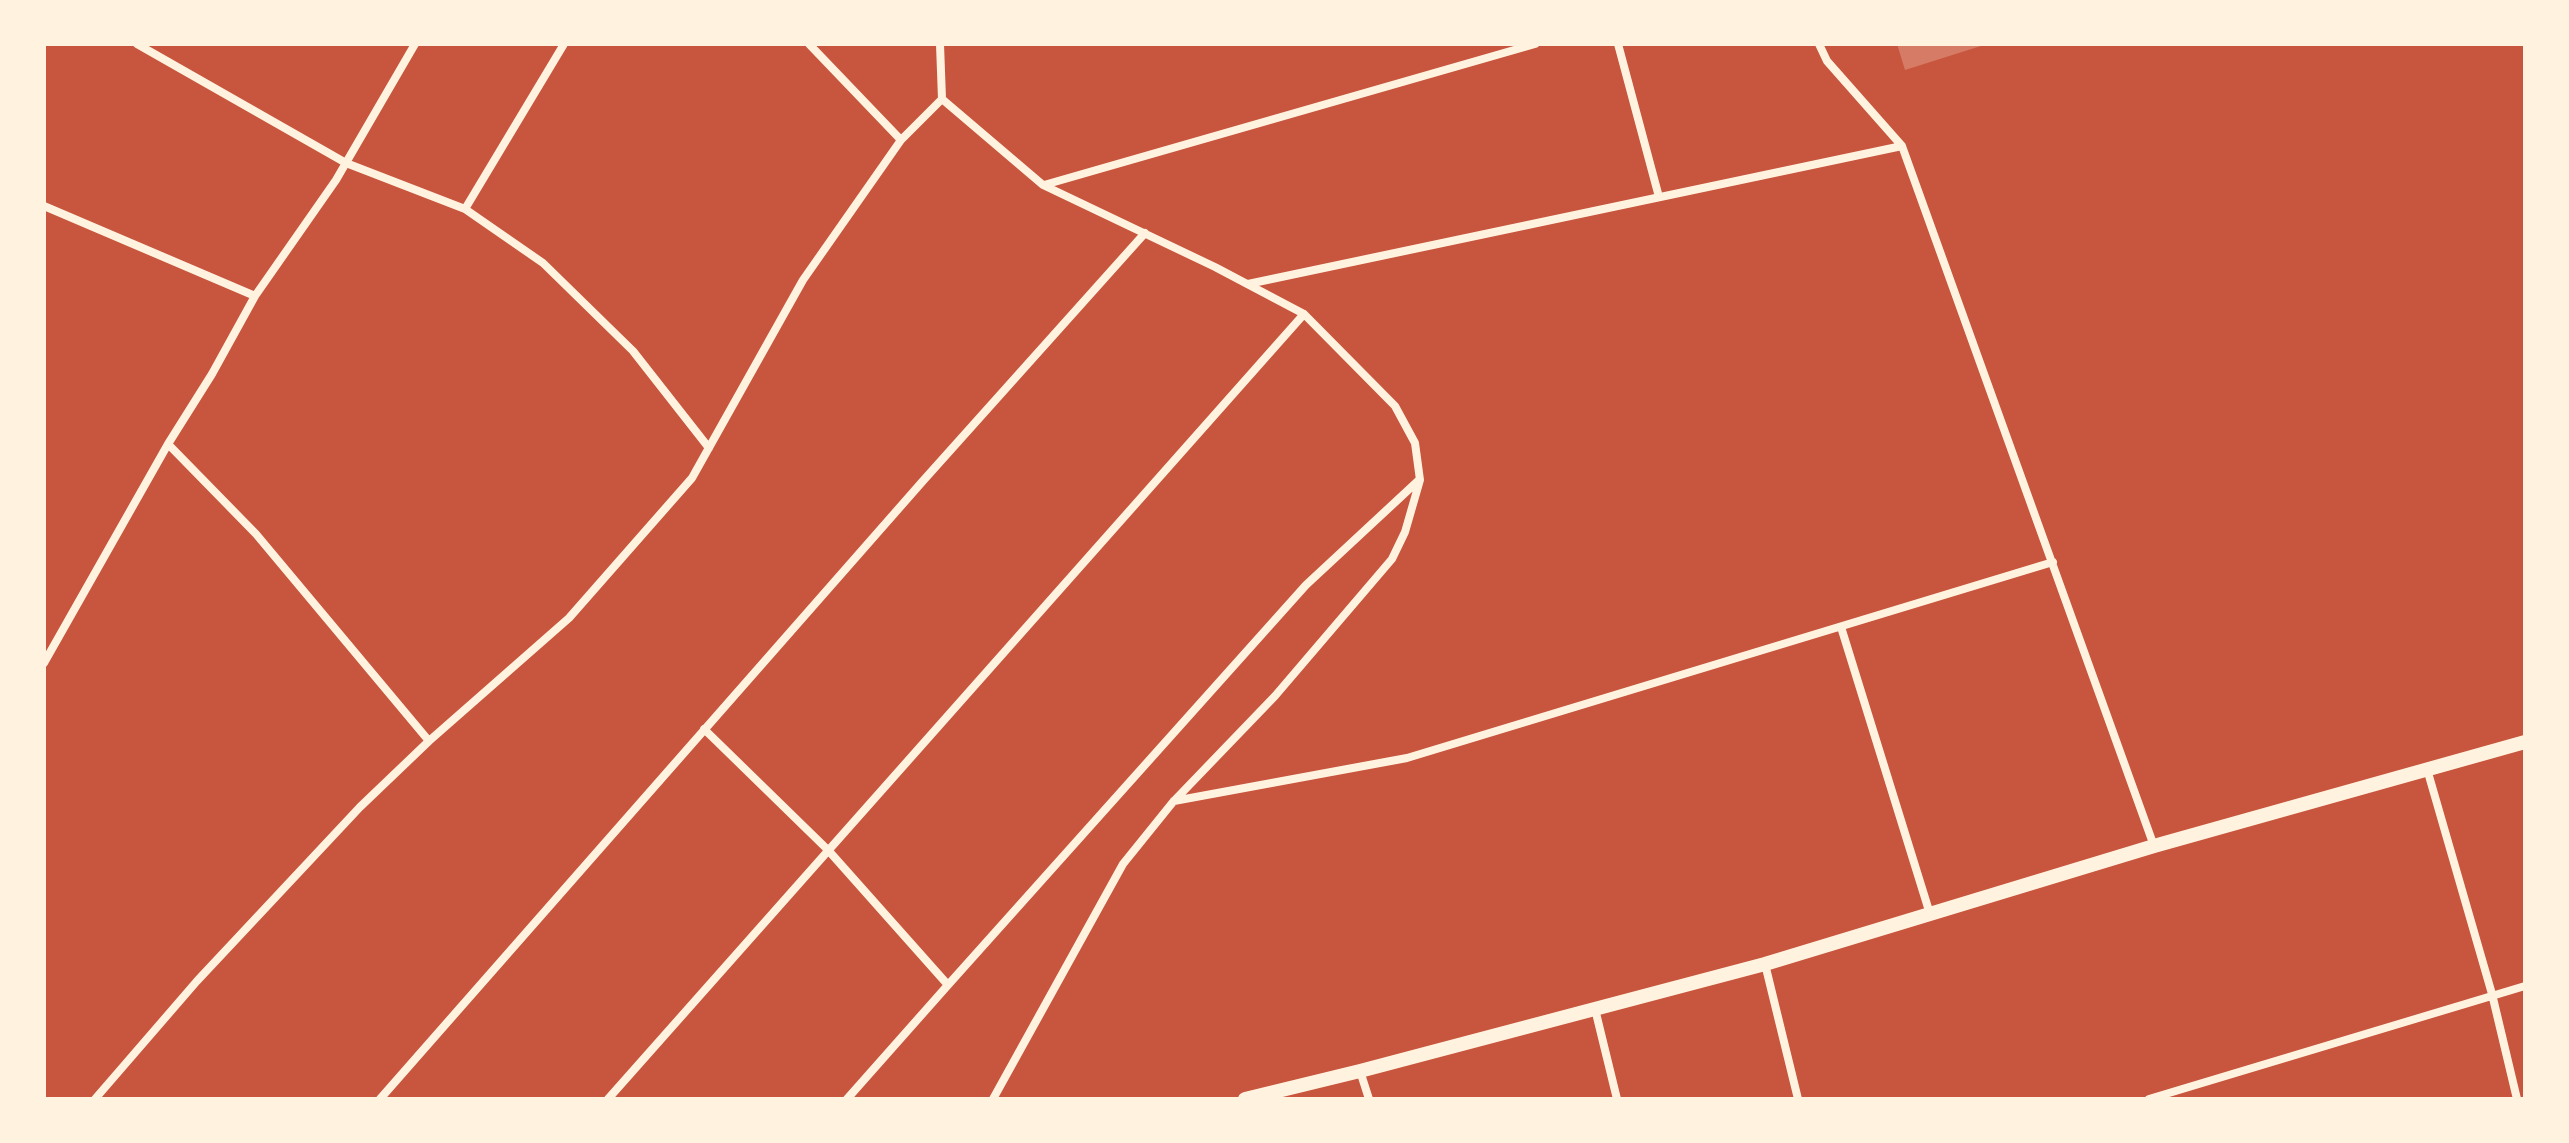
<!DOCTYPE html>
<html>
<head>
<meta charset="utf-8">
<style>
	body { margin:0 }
	#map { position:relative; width:2569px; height:1143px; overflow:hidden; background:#c8553d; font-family:Cabin,sans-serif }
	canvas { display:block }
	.frame { position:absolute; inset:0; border:46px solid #fff3e0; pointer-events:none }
</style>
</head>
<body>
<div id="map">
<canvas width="2569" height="1143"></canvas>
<div class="frame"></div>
</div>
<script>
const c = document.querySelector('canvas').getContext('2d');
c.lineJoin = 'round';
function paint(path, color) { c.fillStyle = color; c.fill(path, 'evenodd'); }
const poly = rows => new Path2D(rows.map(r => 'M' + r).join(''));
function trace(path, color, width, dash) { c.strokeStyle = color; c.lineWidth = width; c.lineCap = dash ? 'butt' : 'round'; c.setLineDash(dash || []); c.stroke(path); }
const building = poly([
	[1897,44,1984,44,1984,45,1905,70]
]);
const minor = poly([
	[137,44,346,163,465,209,543,263,633,351,709,448],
	[940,44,942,99,1043,185,1215,267,1304,314,1395,406,1415,443,1420,480,1405,532,1392,559,1275,696,1173,802,1123,864,993,1099],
	[1618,44,1659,197],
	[1819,44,1827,61,1902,146,2154,846],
	[901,140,942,99],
	[1044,185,1535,44],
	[44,206,255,296],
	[465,209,564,44],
	[1248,284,1902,146],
	[168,444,256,534,429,741],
	[1841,627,1930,914],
	[44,663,168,444,212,374,255,296,336,180,415,44],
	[704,729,828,850,948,985,847,1099],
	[2427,769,2492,994,2517,1099],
	[1174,801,1407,758,2053,562],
	[1765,964,1798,1099],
	[948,985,1306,585,1419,480],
	[1595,1009,1617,1099],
	[1360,1071,1369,1099],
	[95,1099,197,981,360,807,429,741,569,618,692,478,803,280,901,140,809,44],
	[380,1099,922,482,1145,233],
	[608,1099,1304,314],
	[2149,1099,2525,986]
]);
const tertiary = poly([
	[1245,1099,1360,1071,1765,964,2154,846,2525,742]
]);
paint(building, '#d67c66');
trace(minor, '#fff3e0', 8);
trace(tertiary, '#fff3e0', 14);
</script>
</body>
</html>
